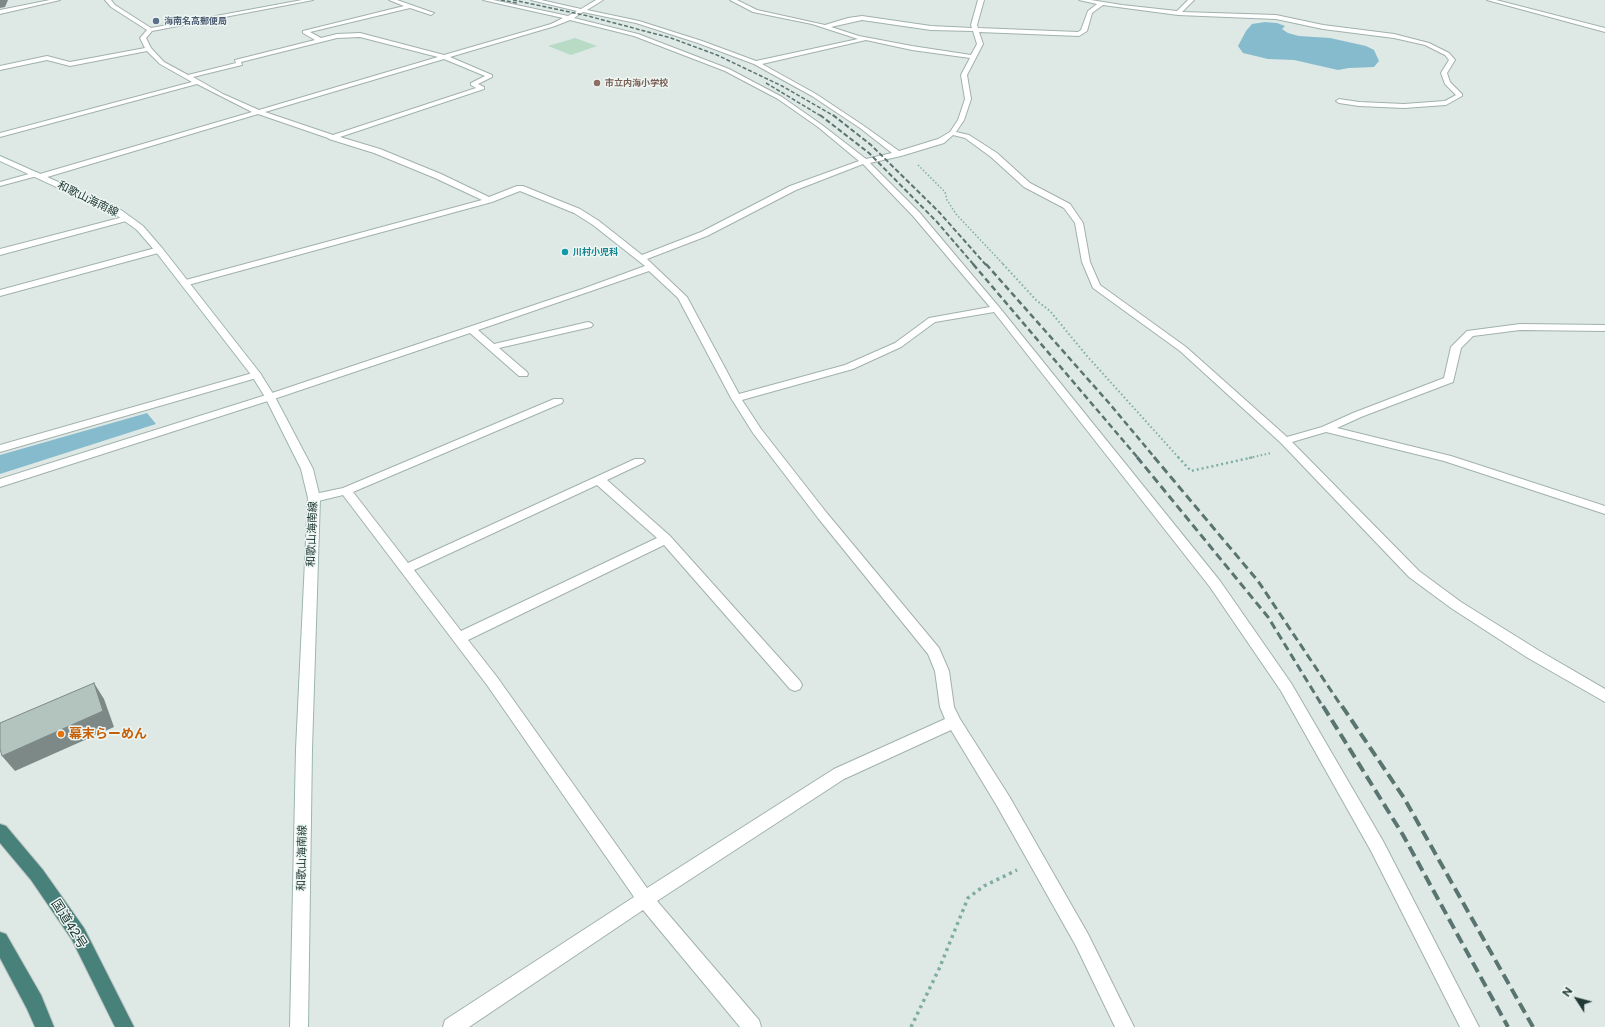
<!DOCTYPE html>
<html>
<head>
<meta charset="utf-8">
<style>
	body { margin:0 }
	#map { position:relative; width:1605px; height:1027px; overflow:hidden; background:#dee9e6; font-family:"Public Sans",sans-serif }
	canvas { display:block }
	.north { position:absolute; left:1557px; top:979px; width:40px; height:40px; -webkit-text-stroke:3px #eef6f3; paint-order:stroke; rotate:306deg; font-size:11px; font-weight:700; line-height:16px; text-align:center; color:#203935 }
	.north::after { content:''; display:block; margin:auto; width:14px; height:18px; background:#203935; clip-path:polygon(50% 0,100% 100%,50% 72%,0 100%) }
</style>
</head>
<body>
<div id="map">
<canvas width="1605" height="1027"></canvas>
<div class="north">N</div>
</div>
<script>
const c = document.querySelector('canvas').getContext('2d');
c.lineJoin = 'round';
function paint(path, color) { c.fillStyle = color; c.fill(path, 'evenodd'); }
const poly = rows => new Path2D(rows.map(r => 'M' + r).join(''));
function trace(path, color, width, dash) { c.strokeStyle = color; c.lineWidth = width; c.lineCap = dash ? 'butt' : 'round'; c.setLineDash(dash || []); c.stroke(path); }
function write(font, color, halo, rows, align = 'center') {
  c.font = font + ' "Public Sans","Noto Sans JP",sans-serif'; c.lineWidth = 3; c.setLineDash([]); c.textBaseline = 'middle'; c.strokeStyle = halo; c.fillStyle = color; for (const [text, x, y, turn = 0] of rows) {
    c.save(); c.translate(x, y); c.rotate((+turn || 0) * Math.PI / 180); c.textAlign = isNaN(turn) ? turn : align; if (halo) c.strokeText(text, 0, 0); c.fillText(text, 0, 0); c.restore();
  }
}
const green = poly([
	[575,38,597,46,571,55,548,46]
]);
const water = poly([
	[1265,22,1277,23,1285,26,1282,29,1288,33,1299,36,1330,38,1366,46,1374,50,1379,61,1374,67,1349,68,1338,70,1294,60,1268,59,1243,53,1238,46,1246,31,1252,24],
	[147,413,156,424,0,474,0,455]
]);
const pathFar3 = poly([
	[918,165,945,192,947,200,956,214,1004,265]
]);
const pathFar2 = poly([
	[1003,264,1036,300,1050,311,1087,356,1179,458],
	[1249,458,1271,453]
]);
const pathFar1 = poly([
	[1178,457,1191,471,1254,457]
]);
const path = poly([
	[911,1027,939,969,968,898,984,886,1017,870]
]);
const minor = poly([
	[50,0,60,0,0,14,0,10,50,0],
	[105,0,111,0,115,5,151,28,302,0,313,0,152,31,146,38,151,48,164,62,188,75,236,63,235,60,315,40,303,33,303,31,404,6,389,0,397,0,434,13,431,15,410,8,310,32,321,38,337,34,360,33,444,55,551,24,563,18,483,0,493,0,568,16,577,11,531,0,541,0,581,9,596,0,603,0,587,10,639,21,702,41,756,61,858,39,812,24,753,12,730,0,737,0,757,10,825,25,848,18,862,16,931,26,972,28,971,25,978,0,984,0,977,25,978,28,1078,32,1081,30,1088,11,1097,4,1079,0,1091,0,1122,5,1177,11,1188,0,1194,0,1182,12,1276,15,1323,25,1394,34,1429,43,1449,53,1455,60,1447,73,1450,82,1462,94,1462,96,1446,105,1404,108,1359,106,1339,103,1336,101,1339,99,1359,102,1404,104,1445,101,1456,95,1445,84,1441,73,1449,60,1445,55,1425,45,1394,38,1323,29,1276,19,1178,15,1103,5,1092,13,1087,31,1079,36,979,32,983,44,967,75,971,99,964,120,956,132,969,135,997,153,1030,183,1070,204,1083,223,1090,262,1100,285,1186,347,1287,437,1322,427,1353,413,1444,378,1451,347,1467,331,1520,324,1605,325,1605,331,1520,330,1473,336,1461,348,1453,382,1361,417,1337,428,1451,456,1605,506,1605,514,1444,461,1326,432,1292,442,1419,571,1461,602,1538,650,1605,689,1605,702,1528,658,1451,608,1409,577,1281,443,1180,351,1093,288,1082,262,1075,223,1064,208,1024,187,991,157,965,138,953,135,944,143,901,156,870,163,919,212,999,307,1220,581,1291,683,1383,841,1479,1027,1460,1027,1371,851,1281,691,1210,587,994,312,935,322,901,347,853,369,742,400,761,429,826,512,939,648,949,671,954,707,960,719,1009,796,1088,934,1134,1027,1115,1027,1076,946,997,806,951,730,844,779,657,901,759,1020,761,1027,740,1027,643,910,469,1027,443,1027,445,1020,634,897,487,685,343,495,314,502,310,501,308,498,310,495,343,488,554,399,562,399,563,401,562,403,353,492,408,563,635,459,643,459,645,461,643,463,607,480,670,536,800,681,802,685,800,689,795,691,790,689,664,545,468,640,497,677,647,888,834,769,945,719,940,707,935,671,928,654,818,518,753,433,731,398,678,298,649,271,478,330,494,344,588,322,591,323,593,325,591,327,499,348,527,372,528,374,527,376,519,376,470,333,274,399,0,487,0,479,266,395,585,288,645,266,593,225,574,213,520,191,492,202,188,285,182,285,181,283,182,281,482,200,435,178,374,153,329,139,328,138,258,114,44,178,38,178,37,176,0,186,0,182,36,172,40,174,252,112,197,84,0,137,0,133,192,82,160,64,147,51,70,66,47,60,0,70,0,66,47,56,70,62,145,48,140,38,147,30,111,7,105,0],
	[583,12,636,23,698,43,754,64,812,96,860,128,892,153,866,159,822,125,782,97,729,69,638,34,574,18,583,12],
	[570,20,634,36,725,71,778,99,818,127,859,161,790,186,701,232,642,255,599,221,580,209,523,186,517,186,489,197,441,174,380,149,340,137,484,89,484,87,478,84,492,77,492,75,450,57,555,26,570,20],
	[862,20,931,30,973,31,977,44,971,55,912,46,859,36,831,27,862,20],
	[360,37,438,57,259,110,223,94,193,77,242,65,241,62,337,38,360,37],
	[866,40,912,50,970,58,961,75,965,99,958,120,950,132,938,139,899,151,864,126,816,94,762,64,866,40],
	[444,59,485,76,471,83,471,85,476,88,333,135,265,112,444,59],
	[863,164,913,216,990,307,929,318,895,343,845,365,739,394,687,297,647,259,707,236,796,190,863,164],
	[597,485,657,538,461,631,414,570,597,485],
	[1487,0,1496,0,1605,28,1605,32,1487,0],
	[127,216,131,218,130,220,0,255,0,249,127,216],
	[159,247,163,250,162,252,0,296,0,290,159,247],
	[256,372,260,373,261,375,260,377,0,452,0,445,256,372]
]);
const secondary = poly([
	[0,156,121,210,143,226,162,248,260,373,275,397,313,469,320,498,312,749,308,1027,290,1027,296,749,308,498,301,469,265,397,252,376,156,252,137,230,115,214,0,161,0,156]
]);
const trunk = poly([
	[0,824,6,826,43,870,84,928,134,1027,115,1027,72,940,31,880,0,843,0,824],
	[0,932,6,934,41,995,54,1027,35,1027,27,1009,0,958,0,932]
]);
const railFar4 = poly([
	[501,0,517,3],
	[513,0,588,16,671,38,717,55,782,86,834,116],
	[766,83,821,116]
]);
const railFar3 = poly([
	[820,115,869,153,937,222,974,265],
	[833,115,871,145,939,212,986,265]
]);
const railFar2 = poly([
	[973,264,1138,458],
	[986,264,1109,403,1155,458]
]);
const railFar1 = poly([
	[1137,457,1268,617,1323,707],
	[1154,457,1258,581,1342,707]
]);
const rail = poly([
	[1323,706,1403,835,1508,1027],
	[1342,706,1404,798,1533,1027]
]);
const shadedWall = poly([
	[0,0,8,0,5,7,0,8],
	[94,683,104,699,114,727,15,771,2,756]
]);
const building = poly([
	[94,683,103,711,2,756,0,749,0,723,94,683]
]);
const markers = [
	[156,21,4,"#5c6f8a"],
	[597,83,4,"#8d6e63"],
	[565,252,4,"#0f9aa8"],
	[61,734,4,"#e8710a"]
];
const farServicenames = [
	["海南名高郵便局",164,21]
];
const farEducationnames = [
	["市立内海小学校",605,83]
];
const farCulturenames = [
	["川村小児科",573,252]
];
const streetNames = [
	["和歌山海南線",88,199,26],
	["和歌山海南線",312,534,-88],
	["和歌山海南線",302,858,-89]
];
const nearFoodnames = [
	["幕末らーめん",69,734]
];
const nearStreetnames = [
	["国道42号",69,924,58]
];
paint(green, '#b7dbc5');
paint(water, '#86bbce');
trace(minor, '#a1b1ad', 2);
trace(secondary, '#9eb5af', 2);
trace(trunk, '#bcc4c2', 2);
trace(pathFar3, '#7fada3', 1.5, [1.5, 2]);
trace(pathFar2, '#7fada3', 2, [1.5, 2.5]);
trace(pathFar1, '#7fada3', 2.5, [2, 3]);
trace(path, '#7fada3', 3.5, [3, 4]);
paint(minor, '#fff');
paint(secondary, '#fff');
paint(trunk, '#48817a');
trace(railFar4, '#5a7570', 1.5, [4, 2]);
trace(railFar3, '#5a7570', 2, [5, 2.5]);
trace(railFar2, '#5a7570', 2.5, [6, 3.5]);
trace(railFar1, '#5a7570', 3, [8, 4.5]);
trace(rail, '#5a7570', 4, [11, 5.5]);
paint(shadedWall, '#7d8986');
paint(building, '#b3c4bf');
trace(building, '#7d8986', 1);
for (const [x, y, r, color] of markers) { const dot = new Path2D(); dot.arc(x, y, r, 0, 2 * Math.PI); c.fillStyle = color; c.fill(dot); trace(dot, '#eef6f3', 1.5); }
write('bold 9px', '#4e5e75', '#eef6f3', farServicenames, 'left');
write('bold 9px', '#785e54', '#eef6f3', farEducationnames, 'left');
write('bold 9px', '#0d838f', '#eef6f3', farCulturenames, 'left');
write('11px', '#203935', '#eef6f3', streetNames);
write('bold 13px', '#c56008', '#eef6f3', nearFoodnames, 'left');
write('13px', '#203935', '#eef6f3', nearStreetnames);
</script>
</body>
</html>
